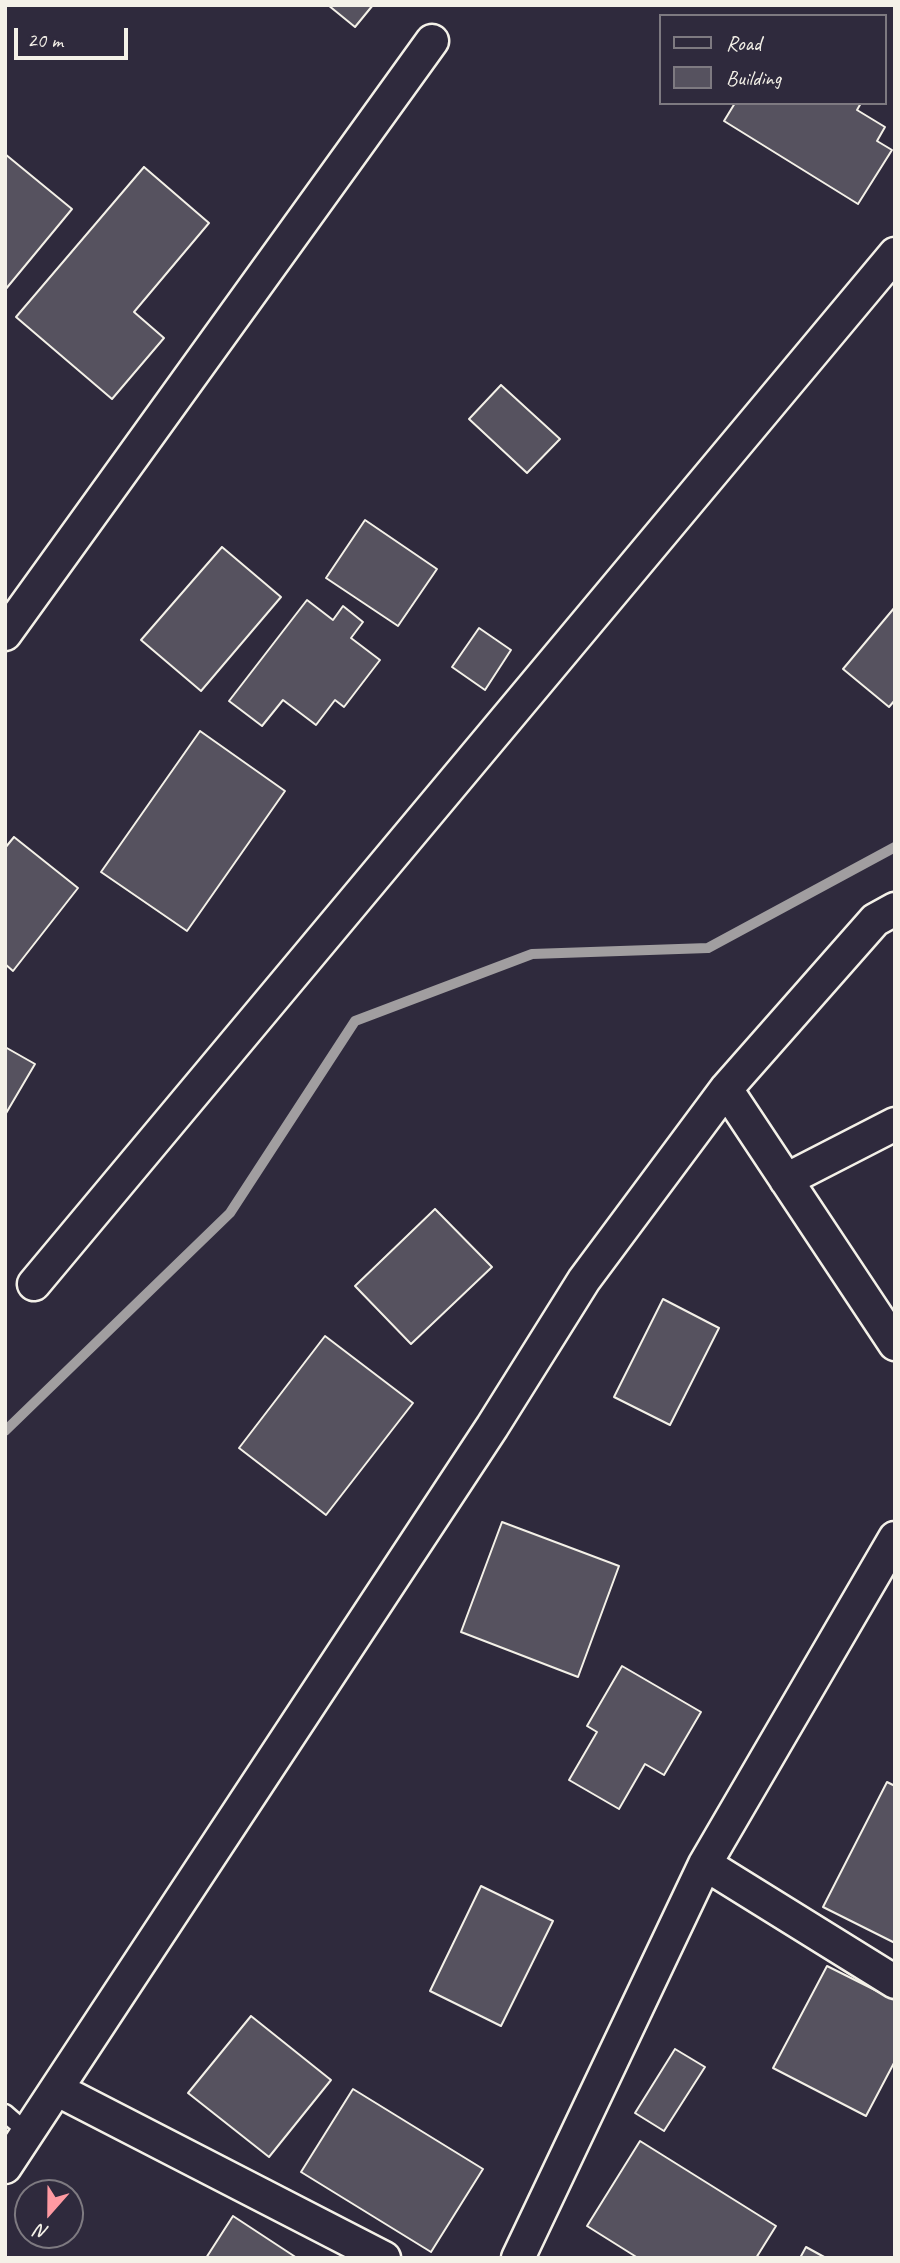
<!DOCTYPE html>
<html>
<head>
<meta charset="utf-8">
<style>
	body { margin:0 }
	#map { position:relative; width:900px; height:2263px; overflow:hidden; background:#2f2a3d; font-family:Caveat,sans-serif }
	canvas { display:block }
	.frame { position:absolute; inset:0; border:7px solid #f4f1e8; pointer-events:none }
	.legend { position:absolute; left:659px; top:14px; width:228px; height:91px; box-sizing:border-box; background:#2f2a3d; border:2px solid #7e7a81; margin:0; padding:9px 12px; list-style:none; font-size:21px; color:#f4f1e8 }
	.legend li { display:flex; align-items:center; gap:14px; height:35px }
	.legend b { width:35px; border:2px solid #7e7a81 }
	.north { position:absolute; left:14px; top:2179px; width:70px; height:70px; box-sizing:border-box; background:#2f2a3d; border:2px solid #7e7a81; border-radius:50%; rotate:201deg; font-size:19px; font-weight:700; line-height:28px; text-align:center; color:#f4f1e8 }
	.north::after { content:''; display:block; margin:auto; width:24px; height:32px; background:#ff9aa2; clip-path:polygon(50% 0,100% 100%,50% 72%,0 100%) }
	.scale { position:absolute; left:14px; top:28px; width:114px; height:32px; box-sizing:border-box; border:4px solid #f4f1e8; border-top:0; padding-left:9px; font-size:21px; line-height:24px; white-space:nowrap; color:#f4f1e8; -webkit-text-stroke:5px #2f2a3d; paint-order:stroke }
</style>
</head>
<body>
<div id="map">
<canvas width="900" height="2263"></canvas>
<div class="frame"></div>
<ul class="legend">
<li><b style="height:9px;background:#2f2a3d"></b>Road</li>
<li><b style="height:19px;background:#56525f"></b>Building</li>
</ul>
<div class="north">N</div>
<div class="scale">20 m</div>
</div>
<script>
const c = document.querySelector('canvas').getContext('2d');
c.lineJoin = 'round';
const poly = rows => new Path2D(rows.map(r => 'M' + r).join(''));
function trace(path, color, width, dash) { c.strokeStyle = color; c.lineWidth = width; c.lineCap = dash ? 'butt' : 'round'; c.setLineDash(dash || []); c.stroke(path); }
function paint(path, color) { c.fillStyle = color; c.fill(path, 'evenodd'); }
const stream = poly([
	[5,1431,230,1213,355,1021,532,954,708,948,895,847]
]);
const building = poly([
	[328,5,373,5,355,27,328,5],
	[735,103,861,103,857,110,885,127,877,141,892,150,858,204,724,121,735,103],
	[5,154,72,209,5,290,5,154],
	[144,167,209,223,134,312,164,338,112,399,16,317,144,167],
	[501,385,560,439,527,473,469,419,501,385],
	[365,520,437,569,398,626,326,578,365,520],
	[222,547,281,597,201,691,141,640,222,547],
	[307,600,333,620,343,606,363,622,351,638,380,660,344,707,335,700,316,725,283,700,262,726,229,701,307,600],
	[895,607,895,700,889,707,843,669,895,607],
	[479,628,511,650,485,690,452,667,479,628],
	[200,731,285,791,187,931,101,872,200,731],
	[14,837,78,888,13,971,5,964,5,848,14,837],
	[5,1047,35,1064,5,1115,5,1047],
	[435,1209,492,1267,411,1344,355,1286,435,1209],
	[663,1299,719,1328,670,1425,614,1397,663,1299],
	[325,1336,413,1403,326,1515,239,1448,325,1336],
	[502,1522,619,1566,578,1677,461,1632,502,1522],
	[622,1666,701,1712,664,1775,645,1764,619,1809,569,1780,597,1732,587,1726,622,1666],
	[887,1782,895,1786,895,1943,823,1907,887,1782],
	[481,1886,553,1921,501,2026,430,1991,481,1886],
	[827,1966,895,2000,895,2061,866,2116,773,2068,827,1966],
	[251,2016,331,2080,269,2157,188,2093,251,2016],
	[675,2049,705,2067,664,2131,635,2113,675,2049],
	[353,2089,483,2169,431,2252,301,2172,353,2089],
	[640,2141,776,2226,756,2258,638,2258,587,2226,640,2141],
	[233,2216,297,2258,206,2258,233,2216],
	[806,2247,826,2258,800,2258,806,2247]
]);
const lane = poly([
	[5,2113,28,2133]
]);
const street = poly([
	[5,634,432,41],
	[726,1089,895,1344],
	[786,1180,895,1124],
	[34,1284,895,254],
	[705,1864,895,1982],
	[58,2090,384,2258],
	[5,2167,492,1427,584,1280,726,1089,875,920,895,909],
	[518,2258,705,1864,895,1538]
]);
trace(stream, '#a19ea0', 10);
paint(building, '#56525f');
trace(building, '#f4f1e8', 2);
trace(lane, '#f4f1e8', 21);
trace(street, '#f4f1e8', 37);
trace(lane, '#2f2a3d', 16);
trace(street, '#2f2a3d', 32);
</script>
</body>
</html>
